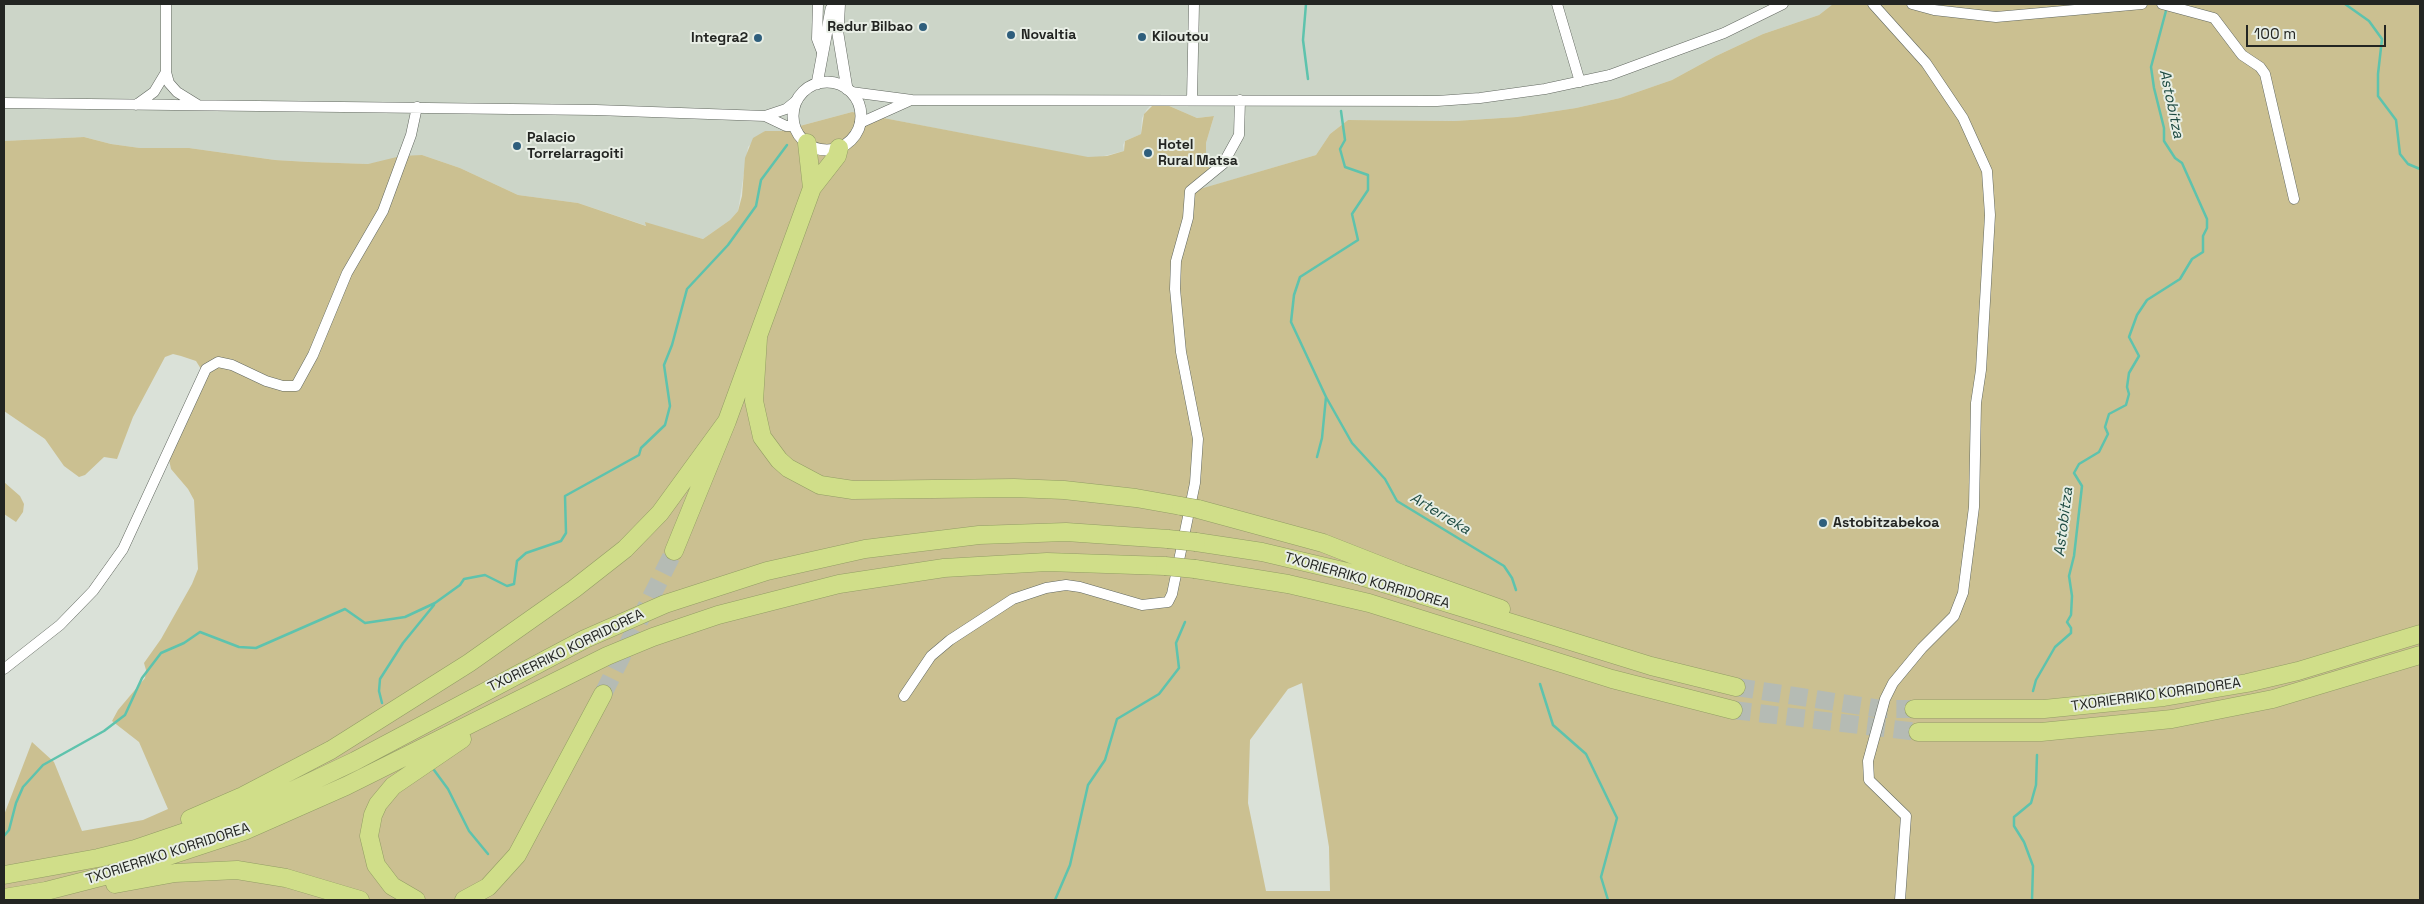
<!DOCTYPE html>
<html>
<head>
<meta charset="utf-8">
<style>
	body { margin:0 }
	#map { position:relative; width:2424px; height:904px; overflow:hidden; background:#dae1d8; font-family:"Space Grotesk",sans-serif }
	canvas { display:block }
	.frame { position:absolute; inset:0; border:5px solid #232522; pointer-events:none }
	.scale { position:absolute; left:2246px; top:25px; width:140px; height:22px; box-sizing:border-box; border:2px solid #232522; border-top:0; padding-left:6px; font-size:15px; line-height:18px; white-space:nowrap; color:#232522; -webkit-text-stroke:4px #e8eee5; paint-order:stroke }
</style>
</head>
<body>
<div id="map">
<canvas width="2424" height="904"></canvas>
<div class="frame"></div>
<div class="scale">100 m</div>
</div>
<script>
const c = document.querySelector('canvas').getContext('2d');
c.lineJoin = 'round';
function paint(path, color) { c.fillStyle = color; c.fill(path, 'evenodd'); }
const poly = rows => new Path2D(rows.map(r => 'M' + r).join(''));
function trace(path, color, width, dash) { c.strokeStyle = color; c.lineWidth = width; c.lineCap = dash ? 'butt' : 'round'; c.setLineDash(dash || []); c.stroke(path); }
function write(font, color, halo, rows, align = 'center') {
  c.font = font + ' "Space Grotesk",sans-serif'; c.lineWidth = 4; c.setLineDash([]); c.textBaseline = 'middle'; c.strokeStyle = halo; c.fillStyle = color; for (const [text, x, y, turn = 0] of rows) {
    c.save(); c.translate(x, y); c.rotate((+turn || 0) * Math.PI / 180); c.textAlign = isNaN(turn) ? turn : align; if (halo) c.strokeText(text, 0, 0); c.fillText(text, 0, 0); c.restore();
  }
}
const built = poly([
	[4,4,1833,4,1819,15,1763,34,1716,56,1672,80,1620,98,1576,108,1517,117,1455,121,1348,120,1330,134,1316,155,1194,191,1206,161,1206,143,1214,116,1197,118,1167,105,1150,106,1147,109,1142,118,1141,134,1125,141,1123,145,1124,151,1100,157,1085,157,852,112,781,131,765,131,748,147,738,211,730,220,703,239,646,223,647,226,578,203,518,195,460,168,422,155,368,164,309,162,275,160,189,148,140,148,111,144,84,137,4,141]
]);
const green = poly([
	[1833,4,2420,4,2420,900,4,900,4,815,32,742,54,762,82,831,143,820,168,809,139,742,112,721,118,710,145,678,146,670,144,663,161,639,192,584,198,569,194,500,188,489,171,469,168,455,201,369,196,361,181,356,173,354,165,357,133,417,117,459,104,457,85,475,79,477,64,466,45,439,4,411,4,141,84,137,111,144,140,148,189,148,275,160,309,162,368,164,401,156,422,155,460,168,518,195,578,203,646,226,645,222,703,239,730,220,738,211,742,196,745,158,753,138,765,131,781,131,852,112,1088,157,1107,156,1124,151,1125,141,1141,134,1144,114,1153,105,1167,105,1197,118,1214,116,1206,143,1206,161,1211,172,1193,191,1316,155,1330,134,1348,120,1455,121,1517,117,1576,108,1620,98,1672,80,1716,56,1763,34,1819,15],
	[1302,683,1329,847,1330,891,1266,891,1248,803,1250,740,1288,689],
	[4,482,20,496,24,504,23,512,16,522,4,514]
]);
const stream = poly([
	[1306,4,1303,40,1308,79],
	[2345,4,2369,21,2382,39,2378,74,2378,96,2396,120,2400,154,2408,164,2420,169],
	[1326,397,1352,443,1385,479,1397,501,1504,566,1512,578,1516,590],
	[1317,457,1322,438,1326,397,1291,322,1294,295,1300,277,1358,240,1352,214,1368,190,1368,175,1345,167,1340,149,1345,140,1341,111],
	[1540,684,1553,725,1586,754,1617,818,1601,877,1608,900],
	[2033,691,2036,680,2055,647,2071,633,2071,628,2067,622,2071,615,2072,596,2069,576,2074,556,2082,486,2074,473,2079,464,2099,452,2108,434,2105,427,2109,414,2126,405,2129,394,2127,387,2129,373,2139,356,2129,337,2137,315,2147,300,2180,279,2192,259,2203,252,2203,236,2207,228,2207,219,2182,163,2175,158,2164,141,2164,128,2154,88,2151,67,2167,7],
	[382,703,379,691,380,679,403,643,434,605],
	[434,770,448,789,469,831,488,854],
	[4,836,9,830,16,803,23,787,43,765,104,731,125,715,142,678,161,653,184,643,200,632,239,647,256,648,345,609,365,623,405,617,435,603,460,585,464,579,485,575,507,586,514,584,517,561,526,553,561,541,566,533,565,496,639,455,641,448,665,425,670,406,664,365,672,345,687,289,728,245,756,206,761,180,787,145],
	[1055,900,1070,865,1088,785,1105,760,1117,719,1159,694,1179,668,1176,643,1185,622],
	[2032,900,2033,866,2024,842,2014,826,2014,817,2031,803,2036,785,2037,755]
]);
const motorwayTunnel = poly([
	[1736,687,1881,709,1914,709],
	[603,694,674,551],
	[1733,710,1918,732]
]);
const minor = poly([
	[166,4,166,72,169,83,177,92,198,105],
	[818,4,817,39,822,52],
	[1557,4,1580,82],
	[1873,4,1926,63,1963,118,1987,171,1990,215,1981,370,1976,403,1974,507,1963,593,1954,616,1922,648,1893,683,1885,699,1868,761,1869,780,1906,816,1900,900],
	[1912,4,1934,10,1996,17,2142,4],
	[2162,4,2214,18,2242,55,2260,67,2265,74,2294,199],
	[839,23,840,4],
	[851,92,912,100,1437,101,1480,98,1545,89,1610,75,1724,33,1783,4],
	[1192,99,1194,4],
	[4,103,596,110,765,116,786,126,794,126],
	[136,105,154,92,166,72],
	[765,116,786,109,796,101],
	[860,123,909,101],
	[4,669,60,625,93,591,123,549,206,369,218,362,232,365,266,381,283,386,296,386,313,355,347,273,383,211,411,135,417,107],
	[904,696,931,656,950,640,1013,599,1046,588,1066,585,1080,587,1142,605,1168,602,1172,594,1195,483,1198,439,1181,352,1175,289,1176,261,1188,218,1190,191,1223,164,1239,135,1240,100]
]);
const tertiary = poly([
	[833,4,847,89],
	'793 116a34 34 0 1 1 68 0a34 34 0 1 1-68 0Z',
	[817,84,831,9]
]);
const motorway = poly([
	[807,143,812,188],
	[758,338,754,401,762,437,779,460,788,468,820,485,853,490,1014,488,1064,490,1136,498,1181,506],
	[1198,509,1323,543,1402,574,1501,609],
	[1196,542,1262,552,1347,572,1651,666,1736,687],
	[674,551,727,421,812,188,837,156,839,148],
	[1195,569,1288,584,1369,603,1612,679,1733,710],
	[1914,709,2044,709,2164,697,2247,683,2298,671,2420,634],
	[1918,732,2041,732,2172,719,2273,699,2420,655],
	[190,819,243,796,331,750,469,663,574,589,625,549,660,513,727,421],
	[4,875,98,858,135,849,238,814,279,797,355,761,585,639,665,604,767,571,865,549,979,535,1066,532,1168,539],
	[115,884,175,873,237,870,286,878,360,900],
	[4,898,46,891,120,872,244,831,346,786,607,656,653,637,718,615,839,584,944,568,1047,562,1165,566],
	[416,900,392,886,376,865,369,836,373,815,378,804,393,786,462,739],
	[464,900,488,887,517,855,603,694]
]);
const motorwayBridge = poly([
	[1181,506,1198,509],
	[1168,539,1196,542],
	[1165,566,1195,569]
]);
const markers = [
	[923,27,5,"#2e5e7c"],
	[1011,35,5,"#2e5e7c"],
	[1142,37,5,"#2e5e7c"],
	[758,38,5,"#2e5e7c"],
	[517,146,5,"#2e5e7c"],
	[1148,153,5,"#2e5e7c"],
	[1823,523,5,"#2e5e7c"]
];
const poiNames = [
	["Redur Bilbao",913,27,"right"],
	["Novaltia",1021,35],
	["Kiloutou",1152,37],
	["Integra2",748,38,"right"],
	["Palacio",527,138],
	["Torrelarragoiti",527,154],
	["Hotel",1158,145],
	["Rural Matsa",1158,161],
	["Astobitzabekoa",1833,523]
];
const streetNames = [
	["TXORIERRIKO KORRIDOREA",1367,581,16],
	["TXORIERRIKO KORRIDOREA",566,651,-26],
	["TXORIERRIKO KORRIDOREA",2156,695,-8],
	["TXORIERRIKO KORRIDOREA",168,854,-18]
];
const waterNames = [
	["Astobitza",2171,104,78],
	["Arterreka",1440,514,31],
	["Astobitza",2064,522,-83]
];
paint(built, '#ccd5c8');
paint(green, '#cbc091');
trace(stream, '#5ec3ad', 2.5);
trace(motorwayTunnel, '#b5bbb4', 18, [18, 9]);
trace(minor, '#626860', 11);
trace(tertiary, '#626860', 12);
trace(motorway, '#939d65', 19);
trace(minor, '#fff', 10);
trace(tertiary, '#fff', 11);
trace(motorway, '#d0de89', 18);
trace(motorwayBridge, '#939d65', 19, []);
trace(motorwayBridge, '#d0de89', 18);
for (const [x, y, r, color] of markers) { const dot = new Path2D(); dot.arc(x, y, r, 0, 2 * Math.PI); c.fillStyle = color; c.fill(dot); trace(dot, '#e8eee5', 2); }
write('bold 14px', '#232522', '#e8eee5', poiNames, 'left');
write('14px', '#232522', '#e8eee5', streetNames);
write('italic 15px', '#1d4a41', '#e8eee5', waterNames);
</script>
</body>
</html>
